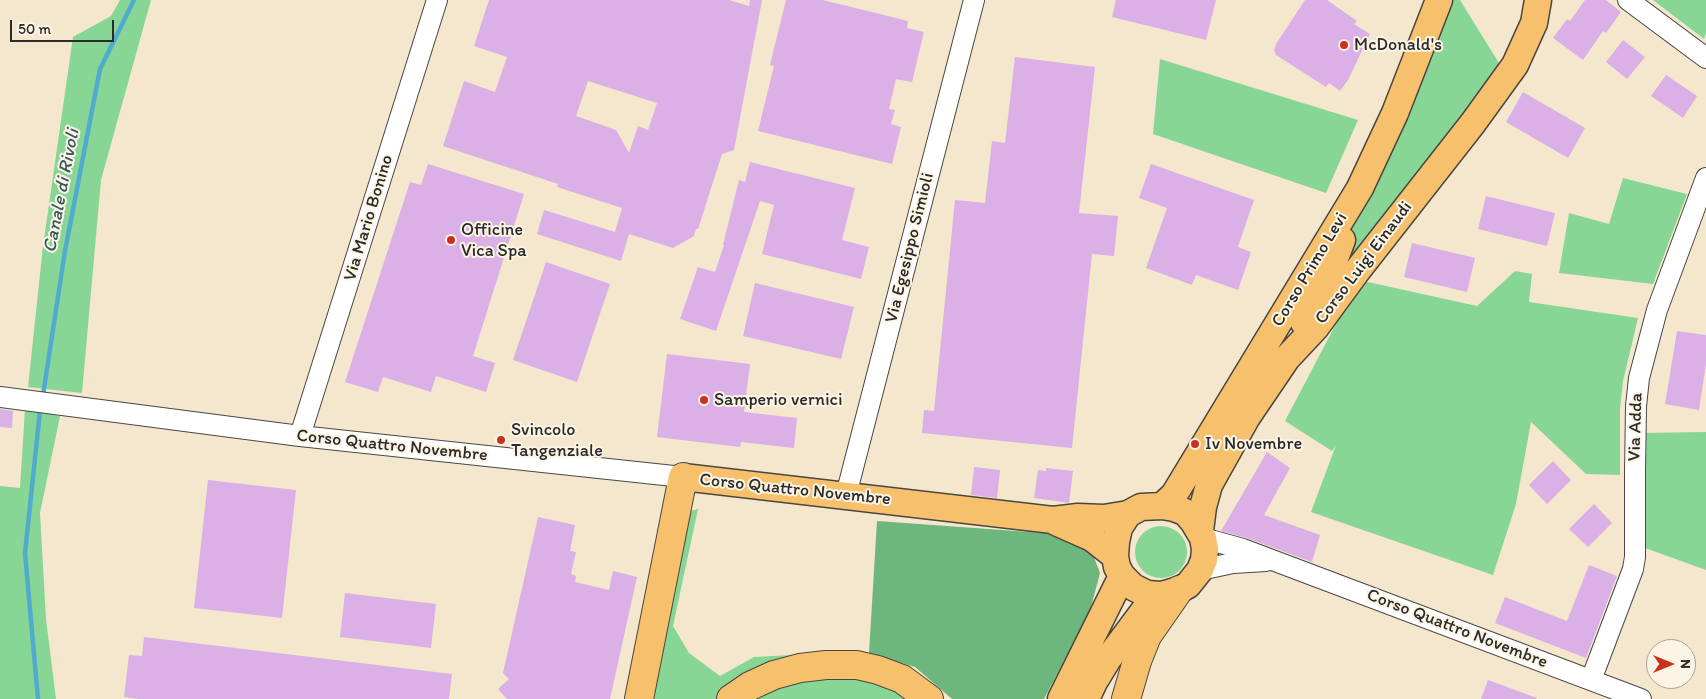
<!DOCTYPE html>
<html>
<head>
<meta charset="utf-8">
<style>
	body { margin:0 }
	#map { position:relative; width:1706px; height:699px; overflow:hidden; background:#f4e7cd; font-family:Itim,sans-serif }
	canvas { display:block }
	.north { position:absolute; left:1646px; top:639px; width:50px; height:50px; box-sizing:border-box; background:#fcf5e5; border:1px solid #a8a49b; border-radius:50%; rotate:90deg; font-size:14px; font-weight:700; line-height:20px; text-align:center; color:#2b2b2b }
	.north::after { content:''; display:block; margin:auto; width:18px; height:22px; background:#c8321e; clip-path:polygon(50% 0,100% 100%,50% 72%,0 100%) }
	.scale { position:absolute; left:10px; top:20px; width:104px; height:22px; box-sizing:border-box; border:2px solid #2b2b2b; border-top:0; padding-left:6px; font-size:15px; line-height:18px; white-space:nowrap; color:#2b2b2b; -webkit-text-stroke:4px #fcf5e5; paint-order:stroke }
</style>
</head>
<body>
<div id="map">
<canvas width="1706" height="699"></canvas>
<div class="north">N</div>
<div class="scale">50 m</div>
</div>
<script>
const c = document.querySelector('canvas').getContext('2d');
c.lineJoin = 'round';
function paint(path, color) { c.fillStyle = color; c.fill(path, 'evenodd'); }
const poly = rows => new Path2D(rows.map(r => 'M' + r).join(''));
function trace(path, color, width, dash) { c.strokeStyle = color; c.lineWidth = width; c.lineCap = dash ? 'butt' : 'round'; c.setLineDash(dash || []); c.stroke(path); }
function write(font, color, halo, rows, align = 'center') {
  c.font = font + ' Itim,sans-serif'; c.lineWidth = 4; c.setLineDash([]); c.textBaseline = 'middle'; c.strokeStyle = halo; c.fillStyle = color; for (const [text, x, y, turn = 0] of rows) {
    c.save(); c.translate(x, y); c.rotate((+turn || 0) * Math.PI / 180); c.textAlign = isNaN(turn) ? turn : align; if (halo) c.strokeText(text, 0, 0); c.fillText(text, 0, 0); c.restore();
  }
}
const green = poly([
	[120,0,151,0,101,180,82,393,28,387,43,246,73,37,111,16],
	[1444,0,1460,0,1502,68,1325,295],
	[1653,0,1706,0,1706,33,1704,39],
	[1160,59,1358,120,1326,193,1153,134],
	[1623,178,1687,194,1653,284,1559,273,1569,213,1609,224],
	[1515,271,1532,274,1529,302,1638,318,1623,381,1620,409,1620,475,1586,474,1531,422,1516,504,1493,575,1311,512,1336,445,1332,451,1285,421,1338,320,1363,281,1477,306],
	[25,409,60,416,40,513,46,619,56,699,0,699,0,486,20,488],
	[1706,432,1706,570,1645,548,1642,433],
	[698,509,673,626,689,653,720,676,754,657,791,655,788,661,719,699,645,699,690,511],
	'1135 552a26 26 0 1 1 52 0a26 26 0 1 1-52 0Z',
	[838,675,877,682,911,699,752,699,797,680]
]);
const forest = poly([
	[877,521,1058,534,1090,547,1100,573,1090,611,1044,699,952,699,915,667,869,653]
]);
const stream = poly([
	[43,395,65,251,100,69,134,0],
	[38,699,25,553,40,411]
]);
const building = poly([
	[489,0,729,0,749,6,750,0,762,0,734,150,722,154,698,229,696,229,694,236,673,248,629,234,621,261,537,234,544,210,615,232,622,208,557,187,558,184,443,146,464,81,495,92,507,57,474,46],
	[588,81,657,103,648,130,638,126,629,153,616,130,576,116],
	[786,0,823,0,908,21,907,28,924,32,912,82,896,79,889,109,895,110,891,124,901,127,892,164,758,131,774,66,770,65],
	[1116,0,1216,0,1206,40,1112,17],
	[1305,0,1327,0,1357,21,1354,24,1370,34,1348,80,1340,91,1329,83,1326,87,1276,55,1274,50,1276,44],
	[1585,0,1606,0,1621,12,1606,33,1603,31,1583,60,1553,38,1567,19,1570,21],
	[1623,40,1645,57,1627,79,1606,62],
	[1015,57,1095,67,1079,213,1118,216,1114,256,1092,254,1072,448,922,433,924,410,934,411,955,200,985,203,992,141,1005,143],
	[1666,75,1697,96,1683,118,1651,96],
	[1523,92,1585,128,1568,158,1506,122],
	[750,162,855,188,842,240,869,247,861,279,762,254,774,205,760,201,716,331,680,319,698,267,715,272,724,245,723,245,739,180,745,182],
	[428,164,524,194,473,356,495,363,486,392,436,376,431,392,383,377,378,392,345,382,410,182,421,185],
	[1151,164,1254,200,1238,247,1251,252,1238,290,1196,275,1192,285,1146,268,1167,208,1139,198],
	[1486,196,1555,213,1547,246,1478,229],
	[1412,243,1475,258,1467,292,1404,277],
	[546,262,610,284,577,382,513,360],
	[755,283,854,307,841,359,743,336],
	[1677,331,1706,335,1706,364,1699,410,1665,404],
	[667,354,750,364,744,412,797,418,794,448,741,442,740,447,657,437],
	[0,409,13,411,12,428,0,427],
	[1267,452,1290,468,1264,515,1320,535,1312,562,1247,538,1221,531],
	[1553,461,1571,480,1547,504,1529,485],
	[974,467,1000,470,997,498,971,495],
	[1046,468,1073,471,1069,503,1034,498,1038,470,1046,471],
	[208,480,296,490,282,618,194,608],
	[1594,504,1612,523,1588,547,1569,529],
	[538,517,575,525,570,551,576,552,571,574,576,576,575,582,609,590,613,571,637,577,610,699,507,699,498,689,509,679,503,673],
	[1589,565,1617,576,1586,658,1495,623,1505,597,1567,621],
	[345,593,436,604,431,648,340,637],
	[144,637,452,674,449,699,139,699,124,697,129,655,142,656],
	[1488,680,1537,698,1536,699,1481,699]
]);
const minor = poly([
	[1628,0,1706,58],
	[0,397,300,436,683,477],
	[300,436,437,0],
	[846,495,974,0],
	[1203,538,1243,549,1641,699],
	[1200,570,1233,563,1266,561],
	[1591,680,1633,569,1635,557,1635,472,1636,406,1639,378,1657,310,1706,178]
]);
const major = poly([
	[1304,323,1331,269,1342,240],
	[683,477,1053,520,1078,517,1104,518,1128,514],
	[1162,506,1174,495,1360,188,1395,113,1439,0],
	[1162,506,1174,508,1185,512,1193,521,1203,538,1205,549,1204,560,1200,570,1188,585,1179,590,1162,595,1147,594,1133,587,1122,576,1117,567,1115,556,1116,542,1119,528,1128,514,1141,507,1162,506],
	[1056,522,1092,538,1115,556],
	[1200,531,1203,507,1209,485,1247,417,1287,358,1316,327,1357,271,1473,123,1515,65,1534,23,1538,0],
	[1061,699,1122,576],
	[1086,699,1094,682,1108,659,1143,612,1162,595]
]);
const highway = poly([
	[639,699,683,477],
	[731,699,750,686,774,675,800,668,826,665,857,665,878,670,902,679,929,699],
	[1126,699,1137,661,1147,636,1179,590]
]);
const markers = [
	[1344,45,5,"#c8321e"],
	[451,240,5,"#c8321e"],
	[704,400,5,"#c8321e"],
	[501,440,5,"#c8321e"],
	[1195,444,5,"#c8321e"]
];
const poiNames = [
	["McDonald's",1354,45],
	["Officine",461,230],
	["Vica Spa",461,251],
	["Samperio vernici",714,400],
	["Svincolo",511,430],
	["Tangenziale",511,451],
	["Iv Novembre",1205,444]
];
const streetNames = [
	["Via Mario Bonino",369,218,-73],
	["Via Egesippo Simioli",910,248,-76],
	["Corso Luigi Einaudi",1364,263,-53],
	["Corso Primo Levi",1310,270,-59],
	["Via Adda",1636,427,-88],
	["Corso Quattro Novembre",392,446,6],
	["Corso Quattro Novembre",795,490,6],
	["Corso Quattro Novembre",1457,629,21]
];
const waterNames = [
	["Canale di Rivoli",62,191,-79]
];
paint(green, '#87d695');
paint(forest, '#6db77e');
trace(stream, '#51abcf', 4.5);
paint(building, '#dab0e6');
trace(minor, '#494743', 22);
trace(major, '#494743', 29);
trace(highway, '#494743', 30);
trace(minor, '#fff', 20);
trace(major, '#f7c06c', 26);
trace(highway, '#f7c06c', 28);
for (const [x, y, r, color] of markers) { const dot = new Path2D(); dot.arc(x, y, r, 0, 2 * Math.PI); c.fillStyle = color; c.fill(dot); trace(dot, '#fcf5e5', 2); }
write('18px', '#2b2b2b', '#fcf5e5', poiNames, 'left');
write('18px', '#2b2b2b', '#fcf5e5', streetNames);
write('italic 19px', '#385864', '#fcf5e5', waterNames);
</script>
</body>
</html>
